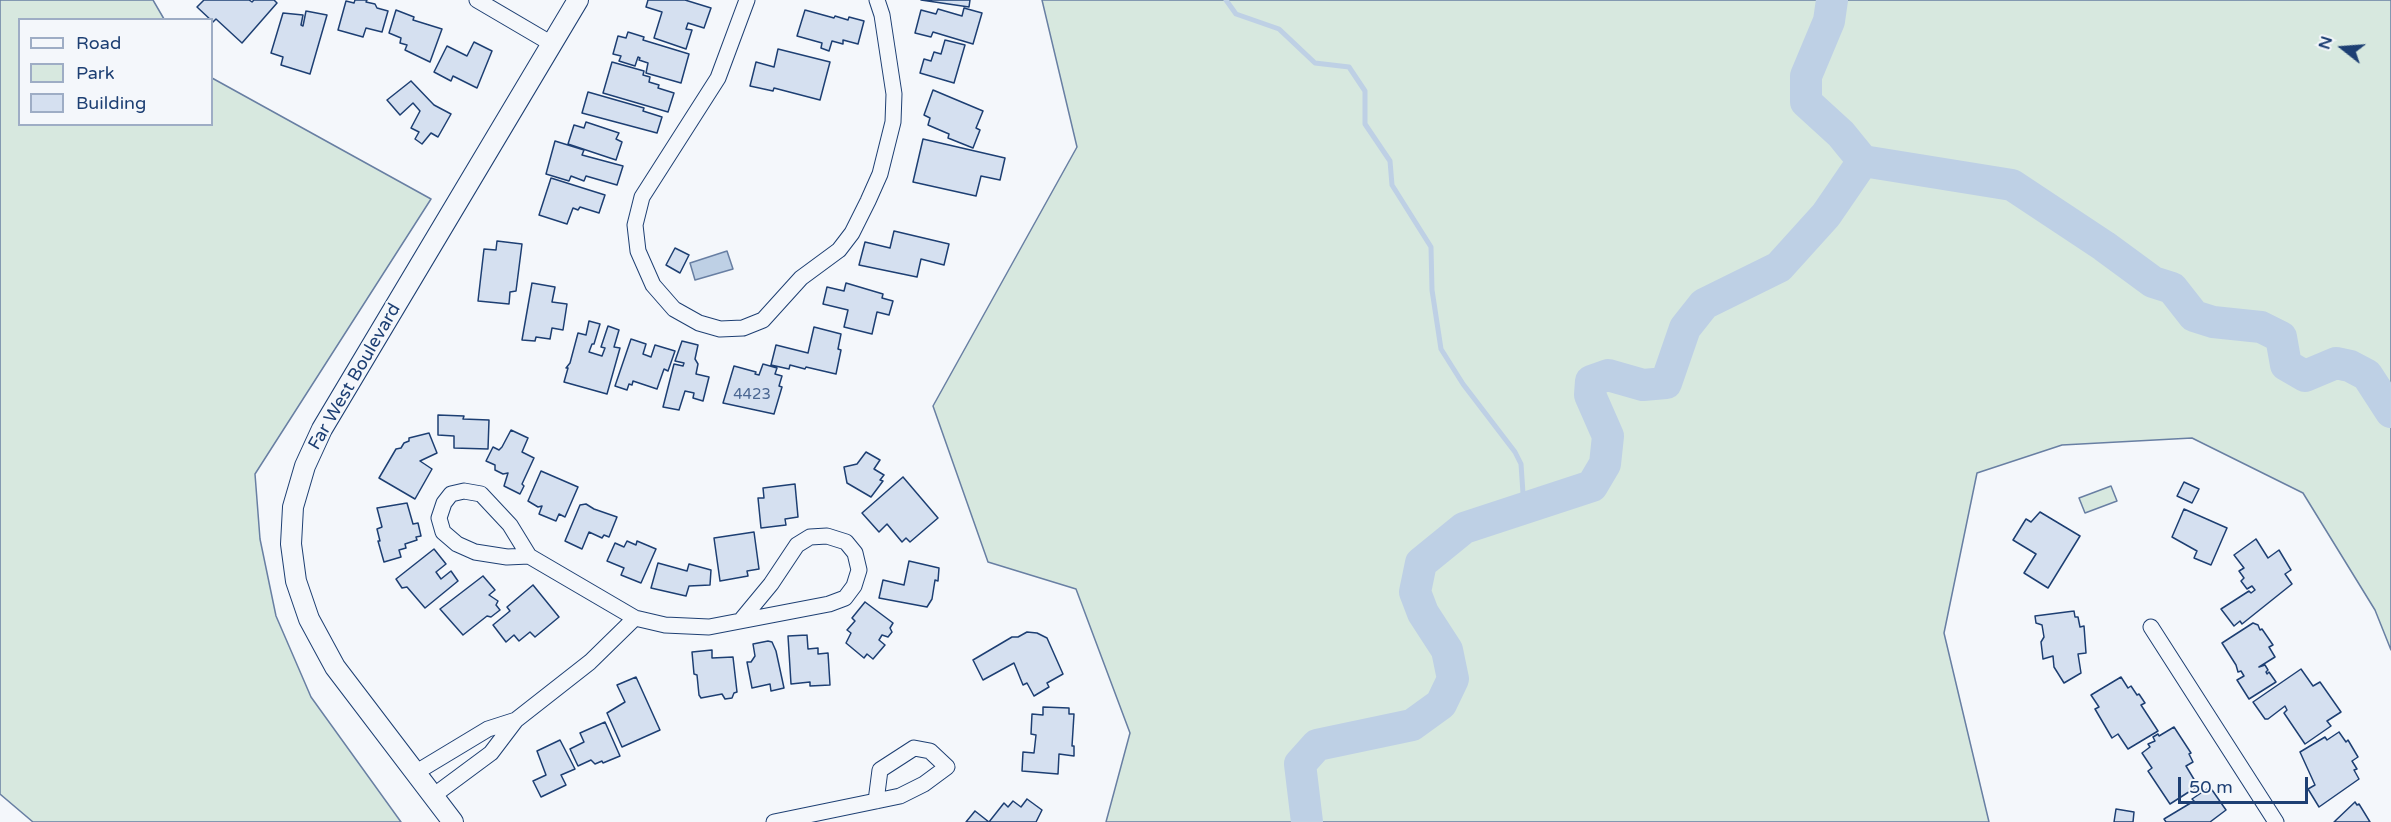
<!DOCTYPE html>
<style>
body{margin:0}
#map{position:relative;width:2391px;height:822px;overflow:hidden;background:#f4f7fb;font-family:"Varela Round",sans-serif}
canvas{display:block}
.legend{position:absolute;left:18px;top:18px;width:195px;height:108px;box-sizing:border-box;background:#f4f7fb;border:2px solid #9eadc5;margin:0;padding:8px 10px;list-style:none;font-size:18px;color:#1d3f73}
.legend li{display:flex;align-items:center;gap:12px;height:30px}
.legend b{width:30px;border:2px solid #9eadc5}
.north{position:absolute;left:2313px;top:18px;width:60px;height:60px;-webkit-text-stroke:4px #f4f7fb;paint-order:stroke;rotate:287deg;font-size:16px;font-weight:700;line-height:24px;text-align:center;color:#1d3f73}
.north::after{content:'';display:block;margin:auto;width:21px;height:27px;background:#1d3f73;clip-path:polygon(50% 0,100% 100%,50% 72%,0 100%)}
.scale{position:absolute;left:2178px;top:777px;width:130px;height:27px;box-sizing:border-box;border:3px solid #1d3f73;border-top:0;padding-left:8px;font-size:18px;line-height:21px;white-space:nowrap;color:#1d3f73;-webkit-text-stroke:4px #f4f7fb;paint-order:stroke}
</style>
<div id="map">
<canvas width="2391" height="822"></canvas>
<ul class="legend">
<li><b style="height:8px;background:#f4f7fb"></b>Road</li>
<li><b style="height:16px;background:#d7e8df"></b>Park</li>
<li><b style="height:16px;background:#d5e0f0"></b>Building</li>
</ul>
<div class="north">N</div>
<div class="scale">50 m</div>
</div>
<script>
const ctx = document.querySelector('canvas').getContext('2d');
ctx.lineJoin = 'round';
function fillPath(path, color) {
  ctx.fillStyle = color;
  ctx.fill(path, 'evenodd');
}
function toPath(rows) {
  const path = new Path2D();
  for (const r of rows) {
    path.moveTo(r[0], r[1]);
    for (let i = 2; i < r.length; i += 2) path.lineTo(r[i], r[i + 1]);
  }
  return path;
}
function strokePath(path, color, width, dash) {
  ctx.strokeStyle = color;
  ctx.lineWidth = width;
  ctx.lineCap = dash ? 'butt' : 'round';
  ctx.setLineDash(dash || []);
  ctx.stroke(path);
}
function write(font, color, halo, rows, align = 'center') {
  ctx.font = font + ' "Varela Round",sans-serif';
  ctx.lineWidth = 4.5;
  ctx.setLineDash([]);
  ctx.textBaseline = 'middle';
  ctx.strokeStyle = halo;
  ctx.fillStyle = color;
  for (const [text, x, y, turn = 0] of rows) {
    ctx.save();
    ctx.translate(x, y);
    ctx.rotate((+turn || 0) * Math.PI / 180);
    ctx.textAlign = isNaN(turn) ? turn : align;
    if (halo) ctx.strokeText(text, 0, 0);
    ctx.fillText(text, 0, 0);
    ctx.restore();
  }
}
const green = toPath([
 [0,0,153,0,164,19,20,20,20,124,212,124,212,78,431,199,255,474,260,539,276,616,311,697,401,822,33,822,0,794,0,0],
 [1042,0,2391,0,2391,650,2375,610,2303,493,2192,438,2062,445,1977,473,1944,633,1989,822,1106,822,1130,733,1076,589,988,562,933,406,1077,147,1042,0],
 [2111,486,2117,501,2085,513,2079,498,2111,486]
]);
fillPath(green, '#d7e8df');
strokePath(green, '#687fa3', 1.5);
const water = toPath([
 [727,251,733,269,695,280,690,263,727,251]
]);
fillPath(water, '#bed0e5');
strokePath(water, '#687fa3', 1.5);
strokePath(toPath([
 [1226,0,1236,14,1279,29,1315,63,1349,67,1365,91,1365,124,1390,161,1392,185,1431,247,1432,290,1441,349,1463,384,1515,452,1521,464,1524,508]
]), '#bed0e5', 5);
strokePath(toPath([
 [1863,161,2012,185,2104,246,2153,282,2172,288,2194,316,2213,322,2261,327,2281,337,2286,365,2305,376,2336,363,2350,366,2367,375,2391,412],
 [1307,822,1300,764,1317,745,1412,725,1441,704,1453,679,1447,650,1423,613,1415,592,1421,563,1464,528,1592,486,1605,464,1608,436,1590,395,1591,381,1608,375,1643,385,1666,383,1685,328,1704,304,1779,267,1826,215,1863,161,1841,134,1806,102,1806,76,1829,21,1832,0]
]), '#bed0e5', 32);
const building = toPath([
 [204,0,249,0,252,2,254,0,274,0,277,3,242,43,216,19,213,22,197,7,204,0],
 [355,0,367,0,366,2,375,4,377,8,388,11,382,32,366,28,363,37,338,30,346,1,354,3,355,0],
 [648,0,685,0,711,8,704,28,688,23,686,29,692,30,686,49,654,38,662,12,646,7,648,0],
 [921,0,970,0,969,7,921,0],
 [964,8,982,13,973,44,933,32,931,37,915,33,921,10,936,14,938,9,962,16,964,8],
 [396,10,414,17,413,20,442,29,430,62,405,50,407,45,400,43,401,38,389,33,396,10],
 [805,10,834,18,835,16,848,20,849,17,864,21,858,44,843,40,843,44,832,41,829,51,821,48,822,43,797,36,805,10],
 [306,11,327,15,310,74,281,65,283,57,271,53,283,13,303,15,301,25,303,26,306,11],
 [628,32,644,37,643,40,689,54,681,83,646,73,648,63,639,60,640,58,638,57,635,66,619,61,621,56,613,54,618,36,626,38,628,32],
 [945,40,965,45,954,83,920,73,924,59,931,61,934,52,941,54,945,40],
 [474,42,492,51,477,88,453,76,451,81,434,72,447,46,467,56,474,42],
 [778,49,830,62,820,100,774,88,773,91,750,86,756,62,774,67,778,49],
 [612,62,644,71,643,75,650,77,649,82,659,85,658,88,674,93,668,112,603,93,612,62],
 [411,81,434,105,451,114,438,137,431,133,422,144,415,139,419,132,411,128,420,111,413,103,400,115,387,100,411,81],
 [933,90,983,111,976,128,980,130,973,148,948,138,949,134,928,125,930,118,924,115,933,90],
 [588,92,644,108,643,111,662,117,657,133,582,113,588,92],
 [586,122,619,133,616,139,622,142,616,160,568,144,574,125,584,128,586,122],
 [923,139,1005,158,1000,180,981,176,976,196,913,182,923,139],
 [555,141,584,150,582,155,623,166,617,185,586,176,584,181,571,176,569,181,546,174,555,141],
 [551,178,605,195,599,213,580,207,578,210,573,208,567,224,539,215,551,178],
 [894,231,949,244,944,265,921,259,917,277,859,265,865,242,890,248,894,231],
 [497,241,522,244,516,291,510,292,509,304,478,301,484,249,496,250,497,241],
 [675,248,689,255,680,273,666,265,675,248],
 [532,283,555,287,552,302,567,304,563,330,552,328,550,339,536,337,535,341,522,340,532,283],
 [846,283,883,294,882,298,893,301,889,315,877,312,872,334,844,327,848,310,823,304,827,287,844,291,846,283],
 [589,321,600,324,594,344,592,344,589,352,602,356,605,348,601,347,608,326,619,330,614,347,620,348,607,394,564,382,568,368,566,368,570,363,578,333,586,335,589,321],
 [814,327,841,334,838,349,841,350,836,374,806,367,805,369,790,365,789,369,771,365,776,345,808,353,814,327],
 [631,339,646,344,643,354,651,357,655,345,675,351,668,371,664,369,657,389,633,381,632,385,629,384,627,390,615,386,631,339],
 [682,341,698,345,695,359,698,364,696,374,709,377,703,401,693,398,694,393,685,391,679,410,663,407,674,364,683,366,684,363,675,361,682,341],
 [763,364,777,368,775,374,782,376,779,386,782,387,774,414,723,403,734,366,756,372,755,374,759,375,763,364],
 [438,415,464,416,463,419,489,420,488,449,454,448,454,436,438,435,438,415],
 [511,430,528,438,522,452,534,458,522,484,524,486,520,494,504,486,508,473,503,474,495,470,495,465,486,461,493,447,499,450,502,447,511,430],
 [429,433,437,453,420,461,432,469,415,499,379,478,396,449,401,448,404,443,409,441,409,438,429,433],
 [866,452,880,460,874,469,884,475,880,480,883,481,871,497,847,483,844,467,857,464,866,452],
 [541,471,578,487,565,517,559,514,556,521,539,514,542,506,538,507,528,501,541,471],
 [903,477,938,518,910,542,906,538,902,542,887,524,879,532,862,513,903,477],
 [2184,482,2199,489,2192,503,2177,496,2184,482],
 [795,484,798,517,785,519,786,525,761,528,758,498,764,498,763,488,795,484],
 [407,503,413,524,418,523,421,536,416,537,417,540,405,544,406,548,399,550,401,557,384,562,378,541,380,541,377,529,382,527,377,508,407,503],
 [586,504,594,509,617,517,609,537,604,535,602,538,589,532,582,549,565,541,580,505,586,504],
 [2184,509,2227,528,2211,565,2194,558,2197,551,2172,537,2184,509],
 [2040,512,2080,536,2048,588,2024,573,2036,554,2013,540,2026,519,2031,522,2040,512],
 [754,532,759,569,747,571,748,576,720,581,714,538,754,532],
 [2256,539,2268,558,2279,550,2291,570,2285,574,2292,584,2242,624,2240,621,2234,626,2221,609,2249,591,2251,593,2255,590,2252,586,2247,589,2241,581,2244,578,2239,571,2244,568,2234,555,2256,539],
 [627,541,636,545,637,541,656,549,641,583,621,575,624,568,607,561,615,543,624,547,627,541],
 [434,549,446,564,436,572,441,579,451,571,458,581,425,608,407,587,402,588,396,579,434,549],
 [909,561,939,568,938,581,935,580,932,599,927,607,879,598,883,580,904,585,909,561],
 [658,563,687,571,689,564,711,570,710,585,689,586,686,596,651,588,658,563],
 [483,576,495,590,489,595,498,601,496,605,500,610,491,617,487,616,463,635,440,609,483,576],
 [533,585,559,617,535,637,530,632,519,641,514,635,506,642,493,625,510,611,507,607,533,585],
 [865,602,893,623,890,628,892,632,888,637,882,635,879,640,885,645,873,659,867,654,864,658,846,643,851,633,847,630,855,621,852,618,865,602],
 [2074,611,2075,617,2078,617,2080,627,2084,626,2086,653,2078,654,2081,673,2064,683,2054,667,2053,656,2043,659,2041,642,2044,637,2042,625,2036,623,2035,616,2074,611],
 [2253,623,2258,625,2260,630,2262,629,2273,645,2269,647,2275,657,2259,667,2265,665,2268,670,2266,672,2267,674,2269,672,2276,682,2249,699,2237,680,2244,676,2241,671,2238,672,2236,665,2222,643,2253,623],
 [1027,632,1037,633,1047,638,1063,674,1047,683,1049,687,1034,696,1027,683,1023,685,1014,663,983,680,973,660,1012,637,1018,637,1027,632],
 [807,635,808,649,818,648,818,654,828,653,830,685,810,686,810,682,791,684,788,636,807,635],
 [768,641,772,642,776,651,784,688,771,691,770,684,752,688,747,662,751,662,755,656,753,644,768,641],
 [712,650,712,658,733,657,737,692,734,693,732,698,725,699,722,694,701,698,699,695,697,675,694,674,692,652,712,650],
 [2301,669,2313,686,2320,682,2341,712,2327,721,2331,726,2305,744,2284,713,2287,710,2285,706,2268,719,2265,719,2253,702,2301,669],
 [636,677,660,730,622,747,607,713,625,702,617,685,636,677],
 [2121,677,2128,688,2131,686,2137,695,2139,694,2145,703,2141,705,2158,731,2128,749,2118,734,2112,738,2095,709,2099,707,2091,695,2121,677],
 [1043,707,1069,708,1069,714,1074,714,1072,746,1074,746,1074,756,1059,754,1058,774,1022,771,1023,752,1034,753,1036,735,1031,734,1032,714,1043,715,1043,707],
 [605,722,620,756,603,763,602,761,595,764,591,760,578,766,570,749,584,742,580,733,605,722],
 [2174,727,2191,753,2189,754,2193,762,2186,766,2198,786,2170,804,2148,771,2152,768,2142,753,2150,747,2148,744,2155,741,2153,737,2158,734,2159,736,2174,727],
 [2339,732,2346,742,2348,740,2358,757,2352,761,2357,769,2354,770,2359,779,2319,807,2308,789,2315,785,2300,752,2325,737,2327,740,2339,732],
 [560,740,575,769,561,775,566,785,541,797,533,781,546,775,537,751,560,740],
 [2210,787,2226,810,2210,822,2166,822,2164,819,2194,801,2192,799,2210,787],
 [1027,799,1042,810,1036,822,989,822,1004,803,1008,807,1013,801,1021,807,1027,799],
 [2355,802,2357,805,2359,804,2370,822,2334,822,2355,802],
 [2116,809,2134,812,2133,822,2114,822,2116,809],
 [975,811,989,822,966,822,975,811]
]);
fillPath(building, '#d5e0f0');
strokePath(building, '#1d3f73', 1.5);
const minor = toPath([
 [477,0,552,44],
 [747,0,718,78,642,197,635,225,638,251,653,285,674,309,699,323,720,329,743,328,763,320,801,278,839,250,852,233,868,201,880,174,893,122,894,94,882,15,877,0],
 [529,556,507,557,475,552,457,544,443,532,439,518,444,503,451,494,464,491,481,494,510,525,529,556,635,618,665,625,709,627,829,604,845,598,854,586,859,570,855,553,846,542,827,536,810,537,797,545,771,584,742,619],
 [2151,627,2276,822],
 [415,773,488,729,516,720],
 [433,796,491,753,516,720,590,662,635,618],
 [774,822,876,801,900,796,924,784,947,767,930,751,914,748,880,770,876,801]
]);
const tertiary = toPath([
 [453,822,335,667,309,619,296,581,291,544,293,507,305,466,322,429,578,0]
]);
strokePath(minor, '#1d3f73', 17);
strokePath(tertiary, '#1d3f73', 22);
strokePath(minor, '#f4f7fb', 15);
strokePath(tertiary, '#f4f7fb', 20);
write('15px', '#4b6792', null, [
 ["4423",752,395]
]);
write('18px', '#1d3f73', '#f4f7fb', [
 ["Far West Boulevard",355,377,-60]
]);
</script>
